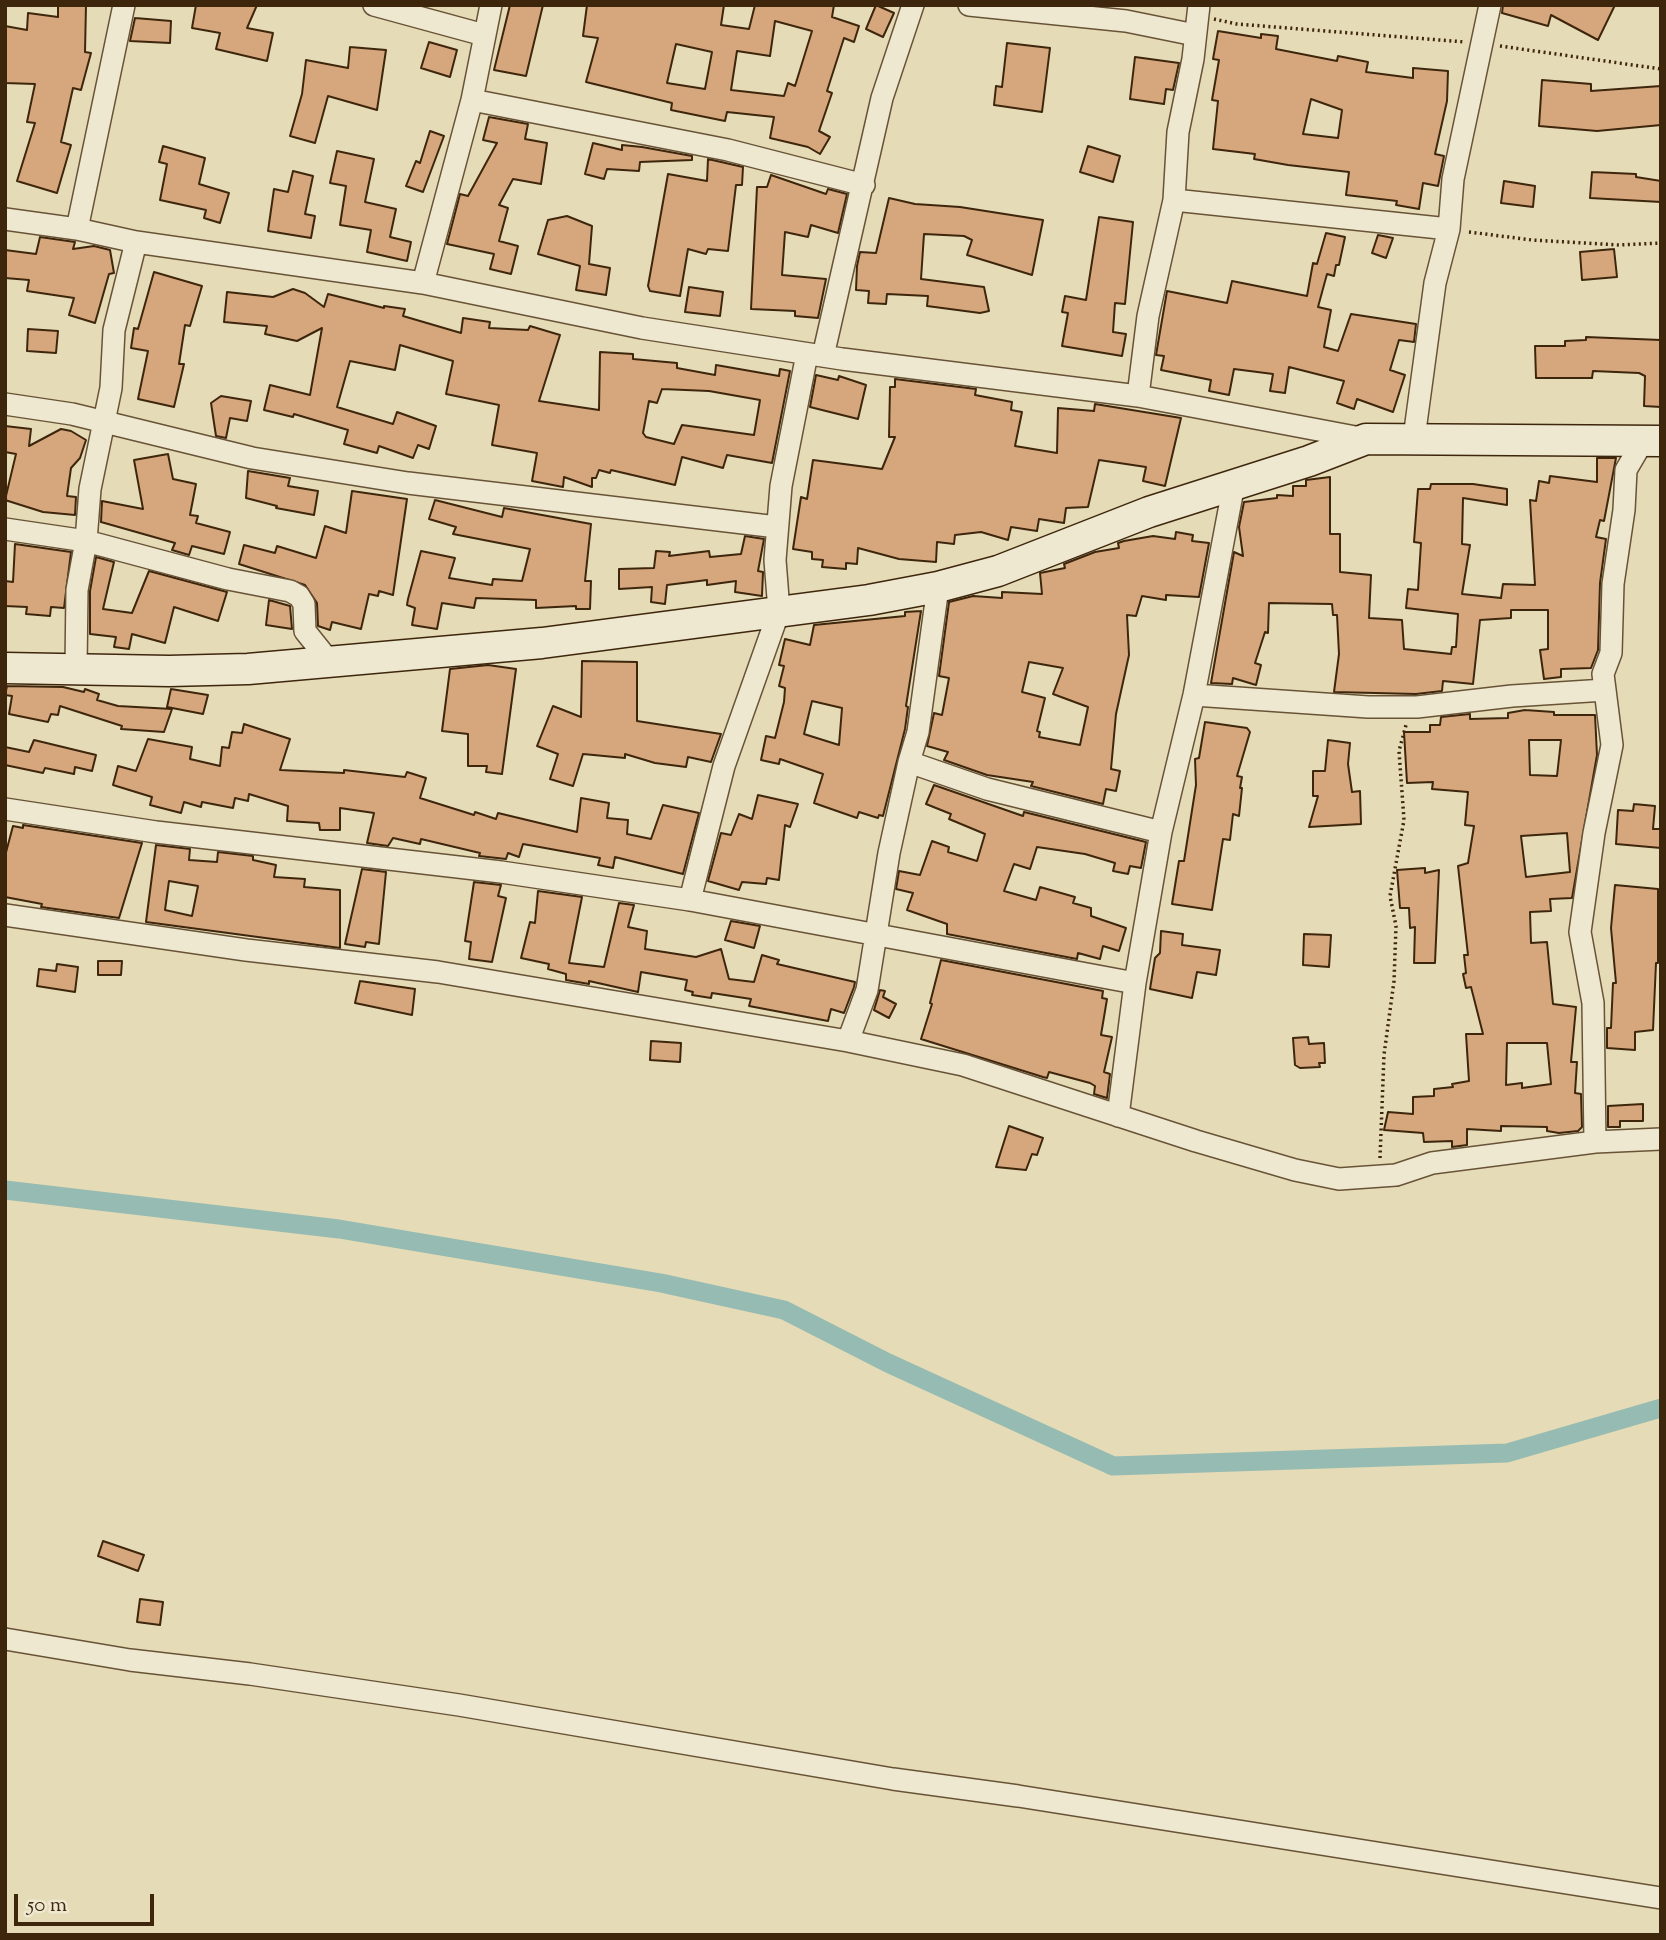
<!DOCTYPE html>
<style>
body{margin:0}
#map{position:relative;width:1666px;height:1940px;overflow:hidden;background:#e5dbb6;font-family:"Sorts Mill Goudy",serif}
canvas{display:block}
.frame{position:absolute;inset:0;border:7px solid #3e260d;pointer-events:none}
.scale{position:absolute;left:14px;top:1894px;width:140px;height:32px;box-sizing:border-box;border:4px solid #3e260d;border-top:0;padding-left:9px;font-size:21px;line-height:24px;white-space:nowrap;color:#3e260d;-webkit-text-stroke:5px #eee8d0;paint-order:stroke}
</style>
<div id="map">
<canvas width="1666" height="1940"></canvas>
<div class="frame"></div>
<div class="scale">50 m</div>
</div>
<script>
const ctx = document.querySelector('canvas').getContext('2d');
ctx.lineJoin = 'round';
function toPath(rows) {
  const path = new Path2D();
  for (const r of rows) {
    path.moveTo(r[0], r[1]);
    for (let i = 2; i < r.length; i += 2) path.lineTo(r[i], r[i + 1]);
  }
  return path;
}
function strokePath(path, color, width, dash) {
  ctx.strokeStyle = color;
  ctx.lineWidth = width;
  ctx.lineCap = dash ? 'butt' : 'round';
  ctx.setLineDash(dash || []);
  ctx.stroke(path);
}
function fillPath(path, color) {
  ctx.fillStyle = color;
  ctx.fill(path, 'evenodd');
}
strokePath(toPath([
 [5,1190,339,1229,661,1283,784,1310,888,1363,1113,1466,1507,1453,1661,1408]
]), '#96bbb2', 19);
const building = toPath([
 [58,5,86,5,85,52,91,53,81,90,73,88,61,142,71,145,57,193,17,181,35,123,27,122,35,84,5,83,5,26,27,30,28,13,58,17,58,5],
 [196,5,257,5,247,28,273,33,267,61,216,49,220,33,192,28,196,5],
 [510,5,543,5,526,76,494,70,510,5],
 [587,5,724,5,721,25,749,29,755,5,834,5,832,17,859,26,854,42,844,38,827,91,832,93,819,131,830,137,820,154,808,147,770,138,774,117,727,112,725,121,671,110,672,103,586,82,598,38,583,36,587,5],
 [775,21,812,31,795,86,788,83,784,96,731,90,737,51,770,56,775,21],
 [676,44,712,52,705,89,667,83,676,44],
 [876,5,894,13,883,37,866,29,876,5],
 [1503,5,1615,5,1598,40,1551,15,1548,26,1502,13,1503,5],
 [135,18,171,21,170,43,130,41,135,18],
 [1218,31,1261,38,1261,34,1278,36,1276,49,1337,61,1338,56,1368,62,1366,72,1413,78,1413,68,1448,71,1447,101,1435,154,1444,156,1438,186,1423,183,1419,209,1396,205,1397,201,1346,195,1349,172,1288,165,1254,159,1255,154,1213,149,1218,101,1212,100,1219,60,1213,59,1218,31],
 [1311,99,1342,110,1338,138,1303,134,1311,99],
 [429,42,457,50,450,77,421,68,429,42],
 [1007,43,1050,48,1042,112,994,105,996,86,1002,87,1007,43],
 [350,47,386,50,377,110,328,96,315,143,290,136,302,94,306,60,348,68,350,47],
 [1135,57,1179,63,1173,90,1166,89,1164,104,1130,99,1135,57],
 [1542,80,1591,84,1591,91,1661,86,1661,125,1597,131,1539,126,1542,80],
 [489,117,528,124,525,139,547,143,541,184,513,179,499,205,508,208,499,241,518,246,511,274,490,269,494,254,447,244,460,194,468,196,497,143,483,140,489,117],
 [430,131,444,136,423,192,406,186,416,161,420,163,430,131],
 [593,143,622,150,622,145,642,147,692,156,692,160,640,162,639,171,607,169,604,179,585,174,593,143],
 [163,146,205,158,199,184,229,193,220,223,204,218,206,210,160,200,167,164,159,162,163,146],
 [1088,146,1120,156,1113,182,1080,172,1088,146],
 [337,151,374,159,365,202,396,209,390,237,411,242,407,261,367,252,371,230,340,225,346,186,330,183,337,151],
 [708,159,743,167,742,185,736,185,728,251,708,249,706,254,688,249,680,296,650,291,648,286,668,174,707,181,708,159],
 [293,171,313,176,305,214,315,216,311,238,268,231,274,189,288,192,293,171],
 [1592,172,1636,174,1636,177,1661,181,1661,202,1590,198,1592,172],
 [771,175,826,194,828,189,847,194,838,233,811,225,808,237,785,232,782,275,826,279,818,318,795,316,795,311,751,309,757,187,767,187,771,175],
 [1504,181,1535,186,1533,207,1501,203,1504,181],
 [889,198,915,204,960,207,1043,220,1032,275,967,255,972,240,964,236,924,234,921,279,984,287,989,311,980,313,927,306,928,296,887,294,886,304,868,303,869,291,856,290,857,266,860,252,876,253,889,198],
 [567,216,592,226,589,264,610,268,606,295,576,290,580,266,538,254,548,220,567,216],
 [1099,217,1133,222,1125,304,1115,303,1113,332,1126,334,1122,356,1062,346,1068,313,1062,312,1065,296,1086,300,1099,217],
 [1326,233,1345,237,1339,265,1336,265,1334,276,1327,274,1318,307,1331,310,1324,347,1338,351,1351,314,1416,324,1414,342,1399,340,1390,370,1405,375,1393,412,1357,399,1354,409,1337,403,1344,381,1289,367,1285,393,1270,391,1273,374,1234,369,1229,395,1209,391,1211,380,1161,370,1164,356,1156,355,1167,291,1227,303,1232,281,1307,296,1313,263,1317,264,1326,233],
 [1378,235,1393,238,1386,258,1372,253,1378,235],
 [40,237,75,242,73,249,94,246,110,250,114,273,109,274,95,323,69,315,74,298,27,291,29,280,5,278,5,250,36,254,40,237],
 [1614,249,1617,277,1582,280,1580,252,1614,249],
 [154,272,202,286,190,326,185,325,179,364,184,364,174,407,138,399,148,351,131,348,134,328,138,329,154,272],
 [689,287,723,292,720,316,685,312,689,287],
 [293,289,305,293,324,307,328,294,384,308,384,306,405,309,403,316,461,333,463,318,490,322,489,328,528,330,530,326,560,335,539,401,599,410,600,352,633,354,633,359,677,363,677,368,715,375,716,365,779,376,780,369,790,371,772,463,727,455,723,468,682,457,675,485,611,470,610,473,599,470,596,478,592,478,592,487,564,477,563,487,532,481,537,453,492,445,499,405,446,394,453,361,400,345,395,370,350,361,337,407,393,424,397,412,436,426,429,449,418,445,413,458,379,446,377,453,344,444,348,430,294,414,293,417,264,410,270,385,310,395,322,328,297,341,265,334,267,326,224,322,227,292,273,297,293,289],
 [662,389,709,391,760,400,754,435,682,425,674,444,646,437,643,433,649,401,657,403,662,389],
 [28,329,58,331,56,353,27,351,28,329],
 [1586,337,1661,340,1661,407,1644,406,1645,376,1639,373,1593,371,1592,378,1536,378,1535,346,1565,346,1565,341,1586,340,1586,337],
 [816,375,838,380,839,376,866,385,858,419,810,407,816,375],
 [895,379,976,389,975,395,1012,402,1011,410,1022,412,1015,446,1057,453,1058,408,1094,411,1095,404,1181,418,1165,486,1143,481,1146,467,1099,460,1088,507,1066,508,1064,523,1039,519,1037,531,1011,527,1008,540,981,532,955,535,954,544,937,542,936,562,899,559,858,548,857,564,846,563,846,569,822,567,823,560,812,559,812,552,793,549,801,497,807,499,813,460,882,469,895,437,889,437,890,387,895,387,895,379],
 [221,396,251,401,247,421,230,418,226,438,216,436,211,403,221,396],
 [5,426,31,429,29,446,61,429,71,431,86,440,80,458,71,468,67,496,76,497,75,515,43,512,5,500,16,454,5,452,5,426],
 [168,454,173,479,196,484,190,515,198,516,196,523,230,532,224,554,192,546,189,555,172,550,175,543,101,522,102,501,143,509,134,460,168,454],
 [1597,458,1616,458,1604,521,1600,520,1596,537,1606,539,1600,583,1598,650,1591,668,1561,669,1561,677,1544,679,1540,650,1548,649,1548,610,1511,610,1511,618,1480,620,1473,684,1443,681,1442,691,1416,694,1334,692,1339,654,1337,615,1333,615,1332,604,1269,603,1268,633,1265,632,1255,663,1261,665,1256,685,1233,678,1232,684,1211,683,1234,552,1243,556,1239,527,1244,502,1277,498,1277,495,1293,496,1293,486,1306,486,1306,480,1330,477,1330,534,1340,534,1340,572,1371,575,1369,618,1402,620,1404,649,1451,654,1452,647,1456,647,1458,614,1406,608,1408,589,1418,590,1421,543,1414,542,1418,489,1430,489,1431,484,1473,484,1507,489,1507,505,1463,498,1462,544,1470,545,1462,594,1501,598,1503,584,1535,585,1530,500,1536,501,1539,481,1549,483,1550,476,1597,482,1597,458],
 [248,471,290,478,288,486,318,491,314,515,276,508,277,506,246,498,248,471],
 [352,491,407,499,393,595,379,591,378,596,369,594,361,629,332,622,330,630,318,626,317,603,305,585,239,564,244,545,275,553,277,546,316,558,325,526,346,533,352,491],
 [435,500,502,517,504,508,591,524,585,581,591,581,590,609,576,609,576,606,536,608,536,600,476,598,474,608,442,603,437,629,412,625,415,608,407,605,408,599,421,551,455,558,449,578,492,585,493,579,522,581,530,549,453,534,456,527,429,519,435,500],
 [1176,532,1193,535,1192,541,1209,543,1199,597,1166,595,1166,600,1142,596,1136,616,1127,615,1129,655,1116,714,1111,769,1120,771,1116,791,1106,789,1103,804,1031,786,1033,782,987,775,944,760,948,752,927,746,934,713,942,715,949,678,939,676,949,602,973,596,1002,598,1002,592,1042,594,1040,573,1065,568,1064,564,1095,552,1119,548,1118,543,1124,541,1153,536,1175,539,1176,532],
 [1029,662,1063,668,1053,694,1088,707,1080,745,1039,737,1040,732,1037,731,1045,698,1022,692,1029,662],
 [745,536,764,539,758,571,763,572,762,596,735,592,736,581,707,585,707,580,667,585,665,604,651,602,652,587,619,589,619,569,654,568,656,551,670,552,669,556,709,551,710,557,741,554,745,536],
 [15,544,71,552,64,608,51,607,50,616,26,614,27,607,5,606,5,581,13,582,15,544],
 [96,557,114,562,103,609,132,613,149,571,227,592,218,621,174,607,165,643,132,634,129,649,114,647,116,637,90,634,90,591,96,557],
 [269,600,290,606,292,629,266,625,269,600],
 [921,611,906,706,908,707,905,729,883,816,879,815,878,818,859,812,857,818,814,803,823,774,780,759,779,764,761,760,766,736,775,738,784,702,785,688,779,686,784,666,779,665,785,639,810,645,814,625,905,616,905,612,921,611],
 [812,701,842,708,839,745,804,734,812,701],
 [582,661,637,662,637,721,721,734,711,762,688,757,686,767,655,763,625,754,625,758,583,754,573,786,550,779,558,754,537,746,553,706,581,717,582,661],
 [488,665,516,669,502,774,486,772,487,766,468,766,468,734,442,731,450,669,488,665],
 [7,686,63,687,84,692,85,689,99,694,97,700,118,706,172,709,164,732,121,729,122,726,60,706,58,715,51,714,48,722,9,714,12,696,5,695,7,686],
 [171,689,208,695,203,714,167,707,171,689],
 [1525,710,1554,712,1554,715,1595,715,1597,755,1572,898,1550,899,1551,911,1530,912,1531,943,1547,942,1553,1004,1576,1007,1571,1062,1577,1062,1575,1093,1581,1094,1582,1127,1578,1131,1559,1133,1547,1131,1547,1127,1501,1126,1501,1131,1467,1129,1467,1145,1452,1147,1452,1141,1424,1142,1423,1133,1384,1130,1388,1112,1413,1114,1413,1097,1434,1096,1434,1089,1453,1087,1452,1084,1469,1081,1466,1034,1483,1034,1471,987,1466,988,1463,974,1466,973,1464,955,1468,955,1458,866,1468,863,1474,826,1465,825,1468,792,1432,789,1433,782,1407,783,1404,732,1430,732,1430,725,1440,725,1441,717,1470,714,1470,719,1508,718,1508,713,1525,710],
 [1529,740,1561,740,1557,776,1530,775,1529,740],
 [1567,833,1570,872,1526,877,1521,836,1567,833],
 [1507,1043,1547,1043,1551,1084,1522,1088,1522,1083,1506,1085,1507,1043],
 [1205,722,1247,728,1250,732,1237,776,1242,777,1240,788,1242,788,1239,816,1233,814,1230,840,1223,839,1212,910,1172,904,1179,861,1184,861,1196,785,1195,759,1199,758,1205,722],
 [244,724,290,739,280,770,344,773,344,770,405,777,407,772,426,778,420,798,474,815,475,812,496,819,498,813,577,832,581,798,609,803,607,818,628,820,627,834,651,839,663,805,699,813,683,874,615,857,613,868,598,865,600,858,523,844,519,857,508,853,506,859,479,856,480,853,421,839,420,844,393,838,388,846,367,843,374,813,340,808,340,830,320,830,319,823,287,821,288,806,249,794,248,801,235,798,233,808,202,802,201,807,184,802,181,813,150,805,152,797,113,785,118,766,136,771,148,739,192,747,190,759,220,766,222,747,229,748,232,732,242,733,244,724],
 [34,740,96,755,92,771,75,767,74,774,45,768,43,773,5,765,5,747,29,752,34,740],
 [1328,740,1350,743,1348,764,1352,792,1360,791,1361,824,1309,827,1318,796,1313,796,1313,771,1325,771,1328,740],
 [934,785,1023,816,1024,812,1146,842,1141,868,1130,866,1128,874,1113,871,1115,863,1085,854,1037,847,1030,869,1014,864,1004,891,1036,900,1040,887,1075,897,1073,903,1091,908,1091,916,1126,928,1119,951,1103,946,1100,959,1078,953,1077,959,947,934,947,924,907,910,913,893,896,889,899,871,920,875,932,841,949,847,948,852,977,861,985,834,949,819,951,814,926,804,934,785],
 [758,795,798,804,790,827,785,825,779,880,767,878,766,884,742,882,739,890,708,881,721,833,731,835,739,814,752,819,758,795],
 [1634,804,1655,806,1653,829,1661,829,1661,848,1616,844,1618,810,1633,811,1634,804],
 [23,825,142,843,119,918,41,907,42,904,5,897,5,856,13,826,23,828,23,825],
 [156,845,190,849,189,860,217,862,218,852,253,856,253,860,276,865,274,877,305,879,304,887,340,890,340,948,146,922,156,845],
 [169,881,198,886,192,916,165,910,169,881],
 [1425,868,1425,873,1439,870,1435,963,1414,963,1415,927,1410,928,1409,908,1400,908,1397,870,1425,868],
 [362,869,386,872,379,944,366,942,365,947,345,944,362,869],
 [474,882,501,885,498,896,506,898,492,962,469,959,471,942,465,941,474,882],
 [1615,885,1658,889,1658,963,1656,963,1653,1030,1635,1032,1635,1050,1607,1048,1607,1028,1611,1028,1613,983,1616,983,1611,928,1615,885],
 [538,891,582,897,569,963,604,967,619,903,634,905,628,927,647,931,645,949,696,957,721,949,729,979,754,982,762,955,779,960,777,964,855,982,854,987,844,1013,831,1009,828,1021,749,1006,751,999,712,993,711,998,692,995,693,992,685,990,687,980,641,972,638,992,589,981,589,984,566,980,566,974,548,969,549,964,521,958,530,922,535,923,538,891],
 [731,921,760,926,754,948,725,940,731,921],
 [1161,931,1183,934,1182,945,1220,950,1216,975,1197,972,1192,998,1150,989,1155,958,1160,953,1161,931],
 [1304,934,1331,935,1329,967,1303,965,1304,934],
 [941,960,1103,991,1102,998,1107,999,1101,1035,1112,1037,1104,1072,1110,1074,1107,1098,1094,1094,1095,1086,1090,1083,1049,1072,1047,1078,1043,1077,921,1039,932,1004,930,1003,941,960],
 [98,961,122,961,121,975,98,975,98,961],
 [57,964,78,967,75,992,37,986,39,969,56,971,57,964],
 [360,981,415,989,412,1015,355,1003,360,981],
 [880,990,885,991,883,997,896,1004,889,1018,874,1010,880,990],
 [1308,1037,1309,1044,1324,1043,1325,1063,1319,1063,1320,1067,1300,1068,1295,1065,1293,1038,1308,1037],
 [651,1041,681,1043,680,1062,650,1060,651,1041],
 [1643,1104,1643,1121,1620,1121,1620,1127,1608,1127,1608,1106,1643,1104],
 [1009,1126,1043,1138,1037,1155,1032,1154,1026,1170,996,1167,1009,1126],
 [103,1541,144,1555,138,1571,98,1556,103,1541],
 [140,1599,163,1602,160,1625,137,1622,140,1599]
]);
fillPath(building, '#d6a77d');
strokePath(building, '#3e260d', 2);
const street = toPath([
 [374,5,484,35],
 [969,5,1126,21,1195,35],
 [472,100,728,150,864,185],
 [1174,200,1449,229],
 [5,219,77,229,136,242,423,283,642,328,842,359,1138,396,1366,439],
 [77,229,124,5],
 [423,283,472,100,491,5],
 [823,356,882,98,913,5],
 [1138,396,1148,316,1174,200,1178,132,1193,59,1199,5],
 [5,404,72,414,252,458,408,483,777,527],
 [1414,438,1435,283,1449,229,1453,179,1490,5],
 [5,529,86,541,228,579,290,591,299,596,304,604,305,631,329,661],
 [938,587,918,732,909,762,987,789,1161,832],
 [76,668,77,590,86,541,90,489,111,388,114,330,136,242],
 [1194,695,1368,707,1417,707,1512,696,1605,690],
 [5,809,156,832,501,872,690,900,1135,983],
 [690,900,724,766,779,611,775,560,781,486,807,354],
 [5,915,246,950,438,972,848,1041,963,1065,1196,1141,1295,1170,1339,1179,1396,1175,1432,1163,1595,1142,1661,1139],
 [848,1041,867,990,889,853,909,762],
 [1118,1116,1135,983,1161,832,1194,695,1234,484],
 [1595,1142,1593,1003,1580,932,1594,833,1612,745,1603,674,1611,653,1613,584,1624,510,1626,470,1643,441],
 [5,1639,130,1660,250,1674,459,1705,893,1779,1018,1796,1661,1898]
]);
const secondary = toPath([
 [5,668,169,671,248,669,542,643,869,600,938,587,998,571,1149,512,1309,461,1366,439,1661,441]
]);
strokePath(street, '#685337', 24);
strokePath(secondary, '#3e260d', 33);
strokePath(toPath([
 [1214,19,1237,24,1465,42],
 [1500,46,1661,69],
 [1469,232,1532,240,1619,245,1661,243],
 [1380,1158,1384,1055,1394,981,1396,926,1390,896,1404,820,1399,751,1406,725]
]), '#3e260d', 3.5, [2, 3.5]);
strokePath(street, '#eee8d0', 21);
strokePath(secondary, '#eee8d0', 30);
</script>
